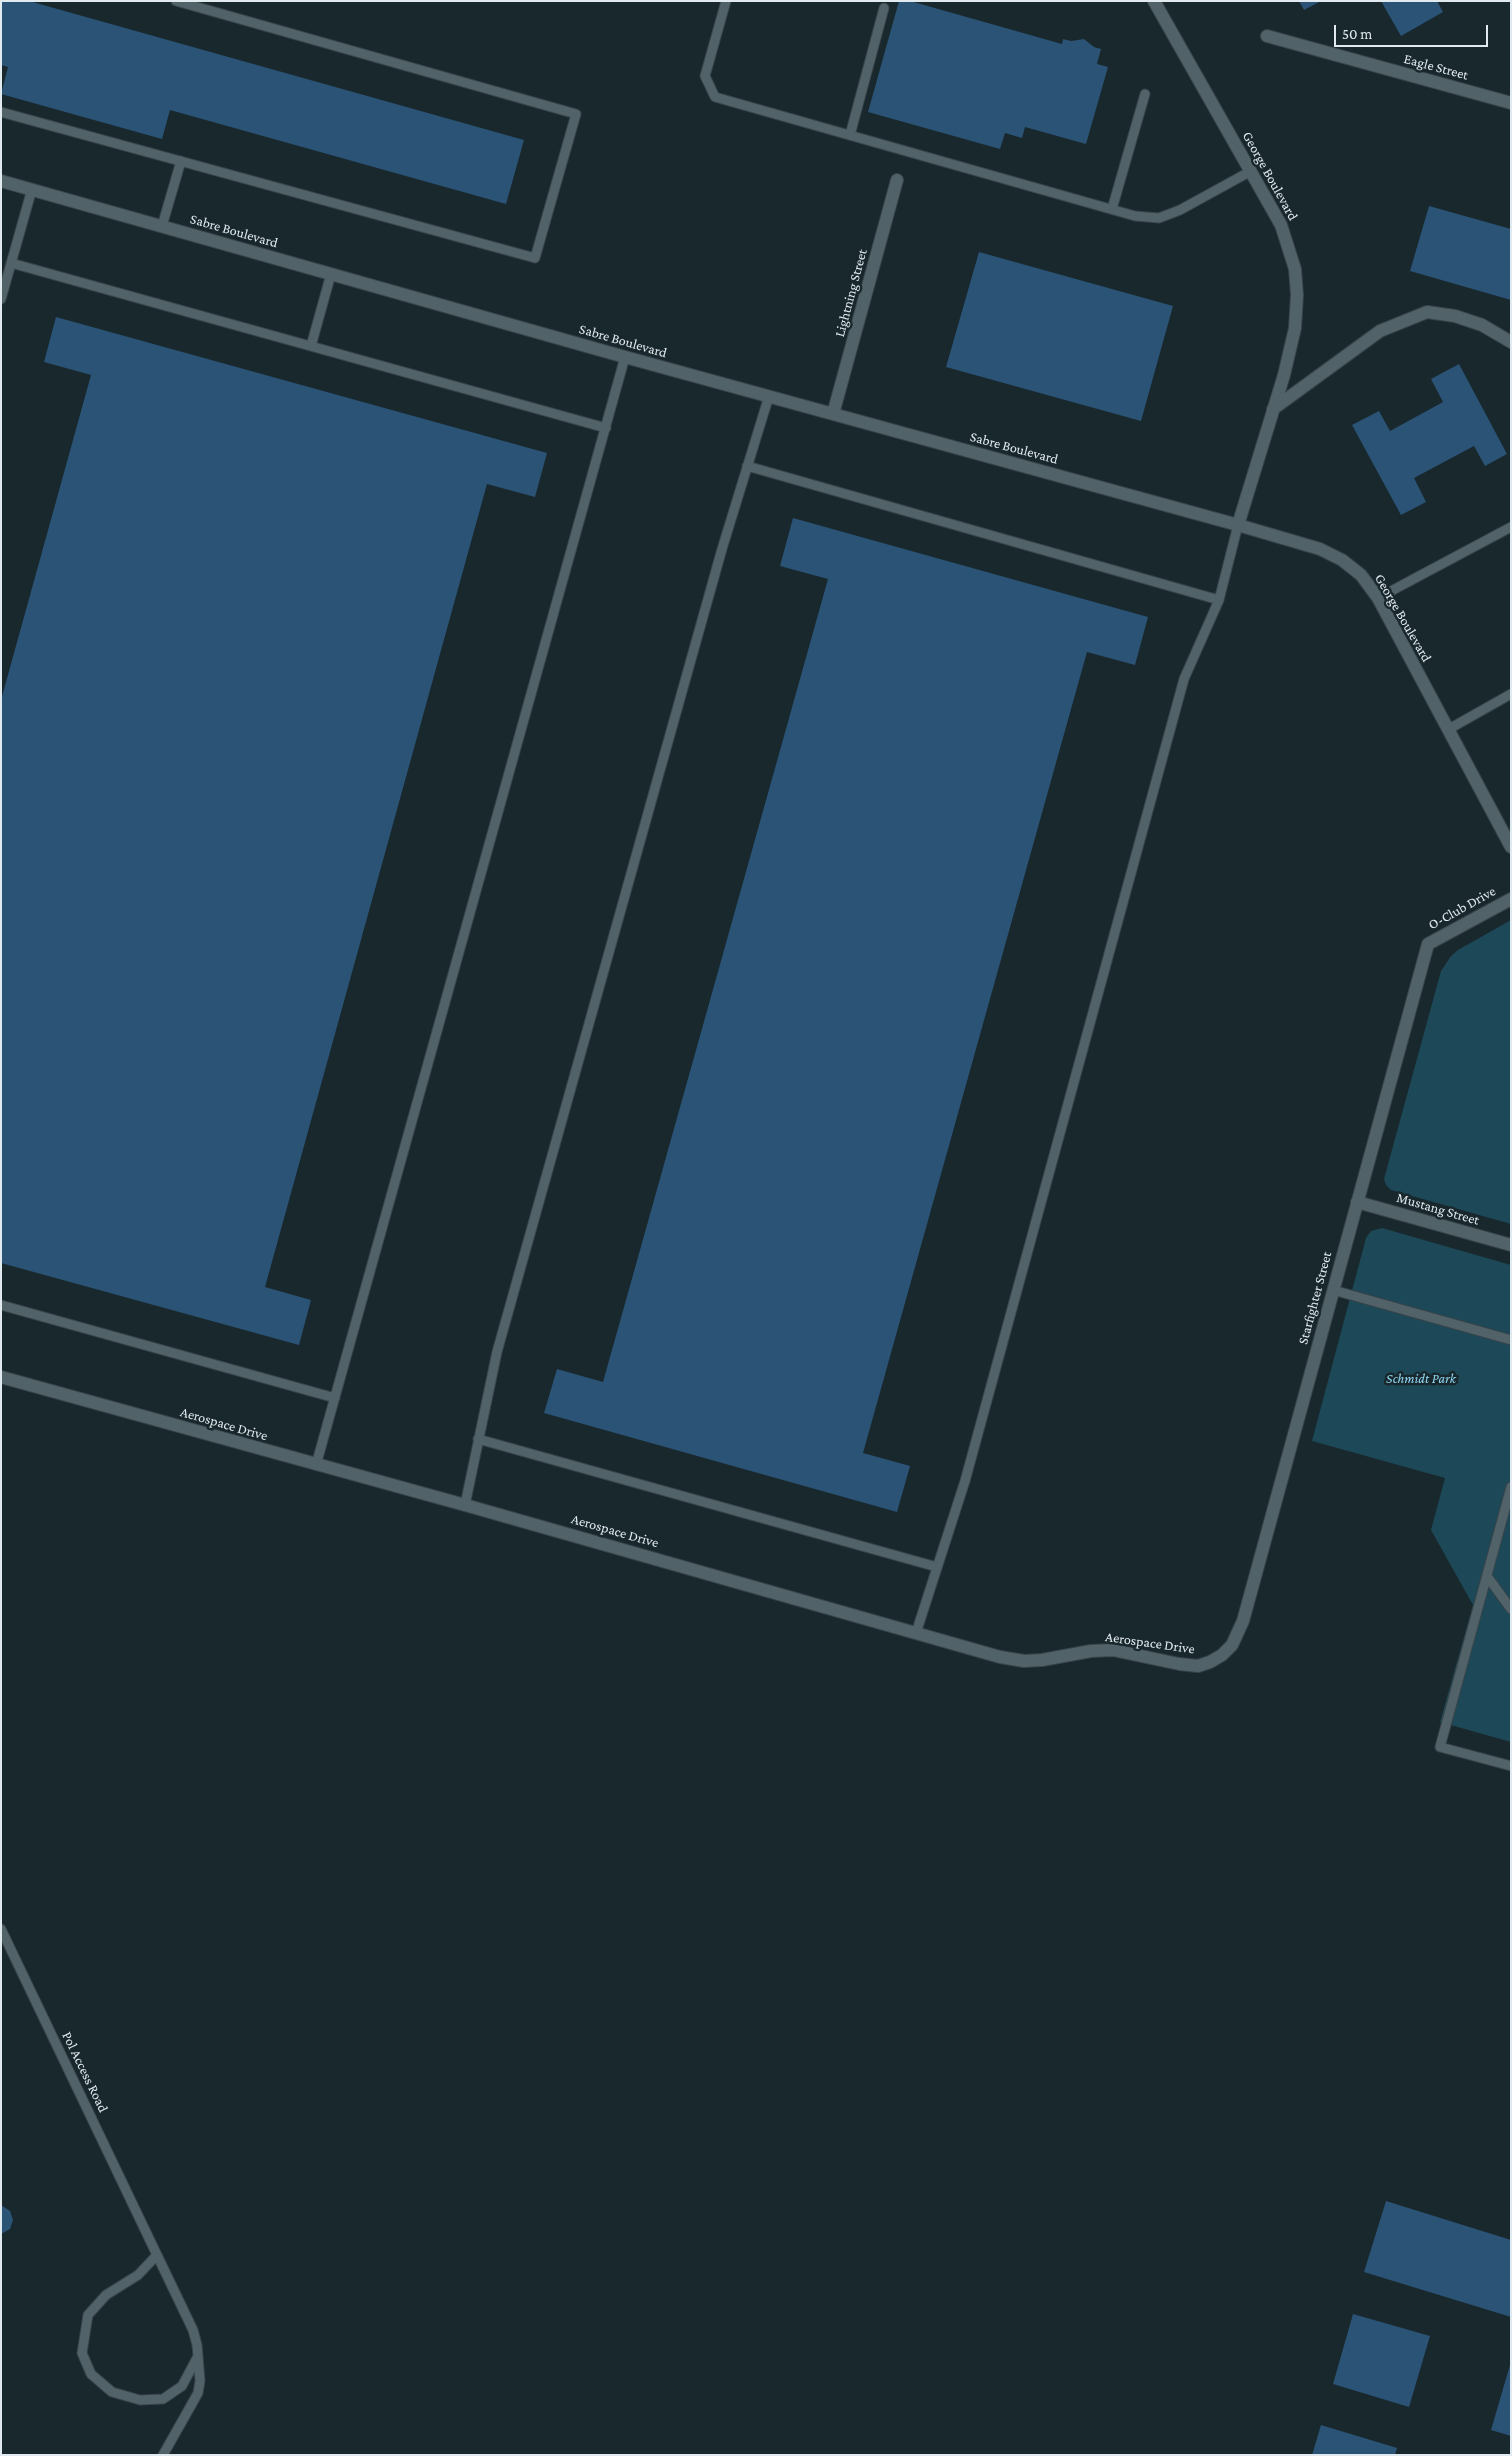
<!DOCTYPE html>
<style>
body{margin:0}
#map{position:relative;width:1512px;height:2456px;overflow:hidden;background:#19282d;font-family:"Crimson Pro",serif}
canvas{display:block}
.frame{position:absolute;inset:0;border:2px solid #e1eaee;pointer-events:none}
.scale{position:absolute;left:1334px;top:25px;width:154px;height:22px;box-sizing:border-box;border:2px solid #e1eaee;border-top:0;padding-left:6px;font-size:15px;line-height:18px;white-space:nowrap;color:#e1eaee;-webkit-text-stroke:4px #19282d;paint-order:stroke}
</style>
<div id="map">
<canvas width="1512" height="2456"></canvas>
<div class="frame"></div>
<div class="scale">50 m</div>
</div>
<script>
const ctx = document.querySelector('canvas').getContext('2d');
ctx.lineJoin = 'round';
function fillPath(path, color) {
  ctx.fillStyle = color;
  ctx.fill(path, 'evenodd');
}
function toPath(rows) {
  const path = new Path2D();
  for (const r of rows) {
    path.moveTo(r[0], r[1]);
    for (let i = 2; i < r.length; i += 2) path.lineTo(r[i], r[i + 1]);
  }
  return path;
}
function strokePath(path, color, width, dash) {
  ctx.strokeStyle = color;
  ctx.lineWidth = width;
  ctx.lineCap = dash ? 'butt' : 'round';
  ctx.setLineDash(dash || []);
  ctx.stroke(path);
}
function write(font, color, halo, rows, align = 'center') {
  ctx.font = font + ' "Crimson Pro",serif';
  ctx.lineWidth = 5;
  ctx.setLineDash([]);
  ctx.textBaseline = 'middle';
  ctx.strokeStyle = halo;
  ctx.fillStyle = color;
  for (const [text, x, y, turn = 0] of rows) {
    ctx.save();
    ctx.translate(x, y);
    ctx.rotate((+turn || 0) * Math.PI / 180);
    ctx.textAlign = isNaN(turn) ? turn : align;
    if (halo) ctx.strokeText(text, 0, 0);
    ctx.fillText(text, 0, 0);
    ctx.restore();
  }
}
fillPath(toPath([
 [1511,920,1511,1224,1391,1190,1386,1185,1384,1179,1441,971,1451,956,1458,950],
 [1382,1228,1511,1265,1511,1742,1440,1722,1473,1605,1431,1530,1445,1478,1312,1441,1366,1238,1371,1231]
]), '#1d4857');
fillPath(toPath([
 [1,1,29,1,524,140,506,204,170,110,162,139,1,94,8,67,1,65],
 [899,1,910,1,1062,44,1063,39,1071,41,1084,39,1094,47,1101,49,1097,64,1108,67,1086,144,1025,127,1022,138,1005,133,1000,149,868,112],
 [1299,1,1321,1,1304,10],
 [1381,1,1437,1,1443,12,1401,36],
 [1429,206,1511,229,1511,300,1410,271],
 [979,252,1173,306,1141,421,946,367],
 [56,317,547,453,535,497,487,484,265,1287,311,1300,299,1345,1,1263,1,700,91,375,44,362],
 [1459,364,1507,454,1485,466,1474,446,1414,478,1426,502,1401,515,1352,425,1379,411,1390,431,1443,402,1431,379],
 [793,518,1148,617,1135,665,1087,652,863,1453,910,1466,897,1512,544,1413,557,1369,603,1382,828,579,780,566],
 [1386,2201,1511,2240,1511,2317,1364,2272],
 [1,2205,10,2211,13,2220,10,2229,1,2234],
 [1353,2314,1430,2336,1409,2407,1333,2384],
 [1510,2365,1511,2365,1511,2436,1491,2430],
 [1321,2425,1397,2448,1395,2455,1312,2455]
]), '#2a5375');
const service = toPath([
 [726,1,705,76,715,97,1135,216,1159,218,1180,210,1251,171],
 [1,112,535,258,576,114,176,1],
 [850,135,884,8],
 [1112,209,1145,94],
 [162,226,181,161],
 [11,263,606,428],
 [1,299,32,189],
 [311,346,331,274],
 [747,466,1219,600],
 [1378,598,1511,527],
 [1449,729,1511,694],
 [1333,1290,1511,1340],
 [1,1305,335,1398],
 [478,1439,937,1567],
 [316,1465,625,357],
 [1511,1487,1440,1747,1511,1766],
 [465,1505,497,1352,722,549,769,396],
 [1487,1576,1511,1609],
 [916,1633,965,1481,1184,679,1219,600,1238,525],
 [1,1929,157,2255],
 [163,2455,198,2393,200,2381,198,2356,197,2345,193,2330,157,2255,138,2275,106,2295,88,2315,82,2353,91,2374,112,2392,140,2400,163,2399,182,2386,198,2356]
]);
const minor = toPath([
 [1154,1,1281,225,1295,269,1297,295,1295,328,1284,375,1238,525,1320,549,1342,560,1361,575,1378,598,1511,847],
 [1267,36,1511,103],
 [1,181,625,357,1238,525],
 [1273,409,1380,331,1427,312,1455,316,1482,325,1511,342],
 [833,414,897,180],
 [1357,1202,1511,1245],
 [1,1377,465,1505,1000,1657,1024,1661,1042,1660,1091,1651,1113,1650,1179,1664,1198,1666,1210,1662,1222,1655,1232,1645,1243,1621,1428,944,1511,899]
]);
strokePath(service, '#38444a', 11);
strokePath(minor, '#38444a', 14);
strokePath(service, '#516269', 9);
strokePath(minor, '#516269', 12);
write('14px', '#e1eaee', '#19282d', [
 ["Eagle Street",1436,67,15],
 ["George Boulevard",1270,176,61],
 ["Sabre Boulevard",234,231,16],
 ["Lightning Street",851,293,-75],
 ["Sabre Boulevard",623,341,16],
 ["Sabre Boulevard",1014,448,15],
 ["George Boulevard",1403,618,60],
 ["O-Club Drive",1462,908,-29],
 ["Mustang Street",1438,1209,16],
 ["Starfighter Street",1315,1298,-75],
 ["Aerospace Drive",224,1424,16],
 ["Aerospace Drive",615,1531,16],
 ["Aerospace Drive",1150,1643,8],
 ["Pol Access Road",85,2072,64]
]);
write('italic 14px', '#90d9f5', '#19282d', [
 ["Schmidt Park",1421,1379]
]);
</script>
